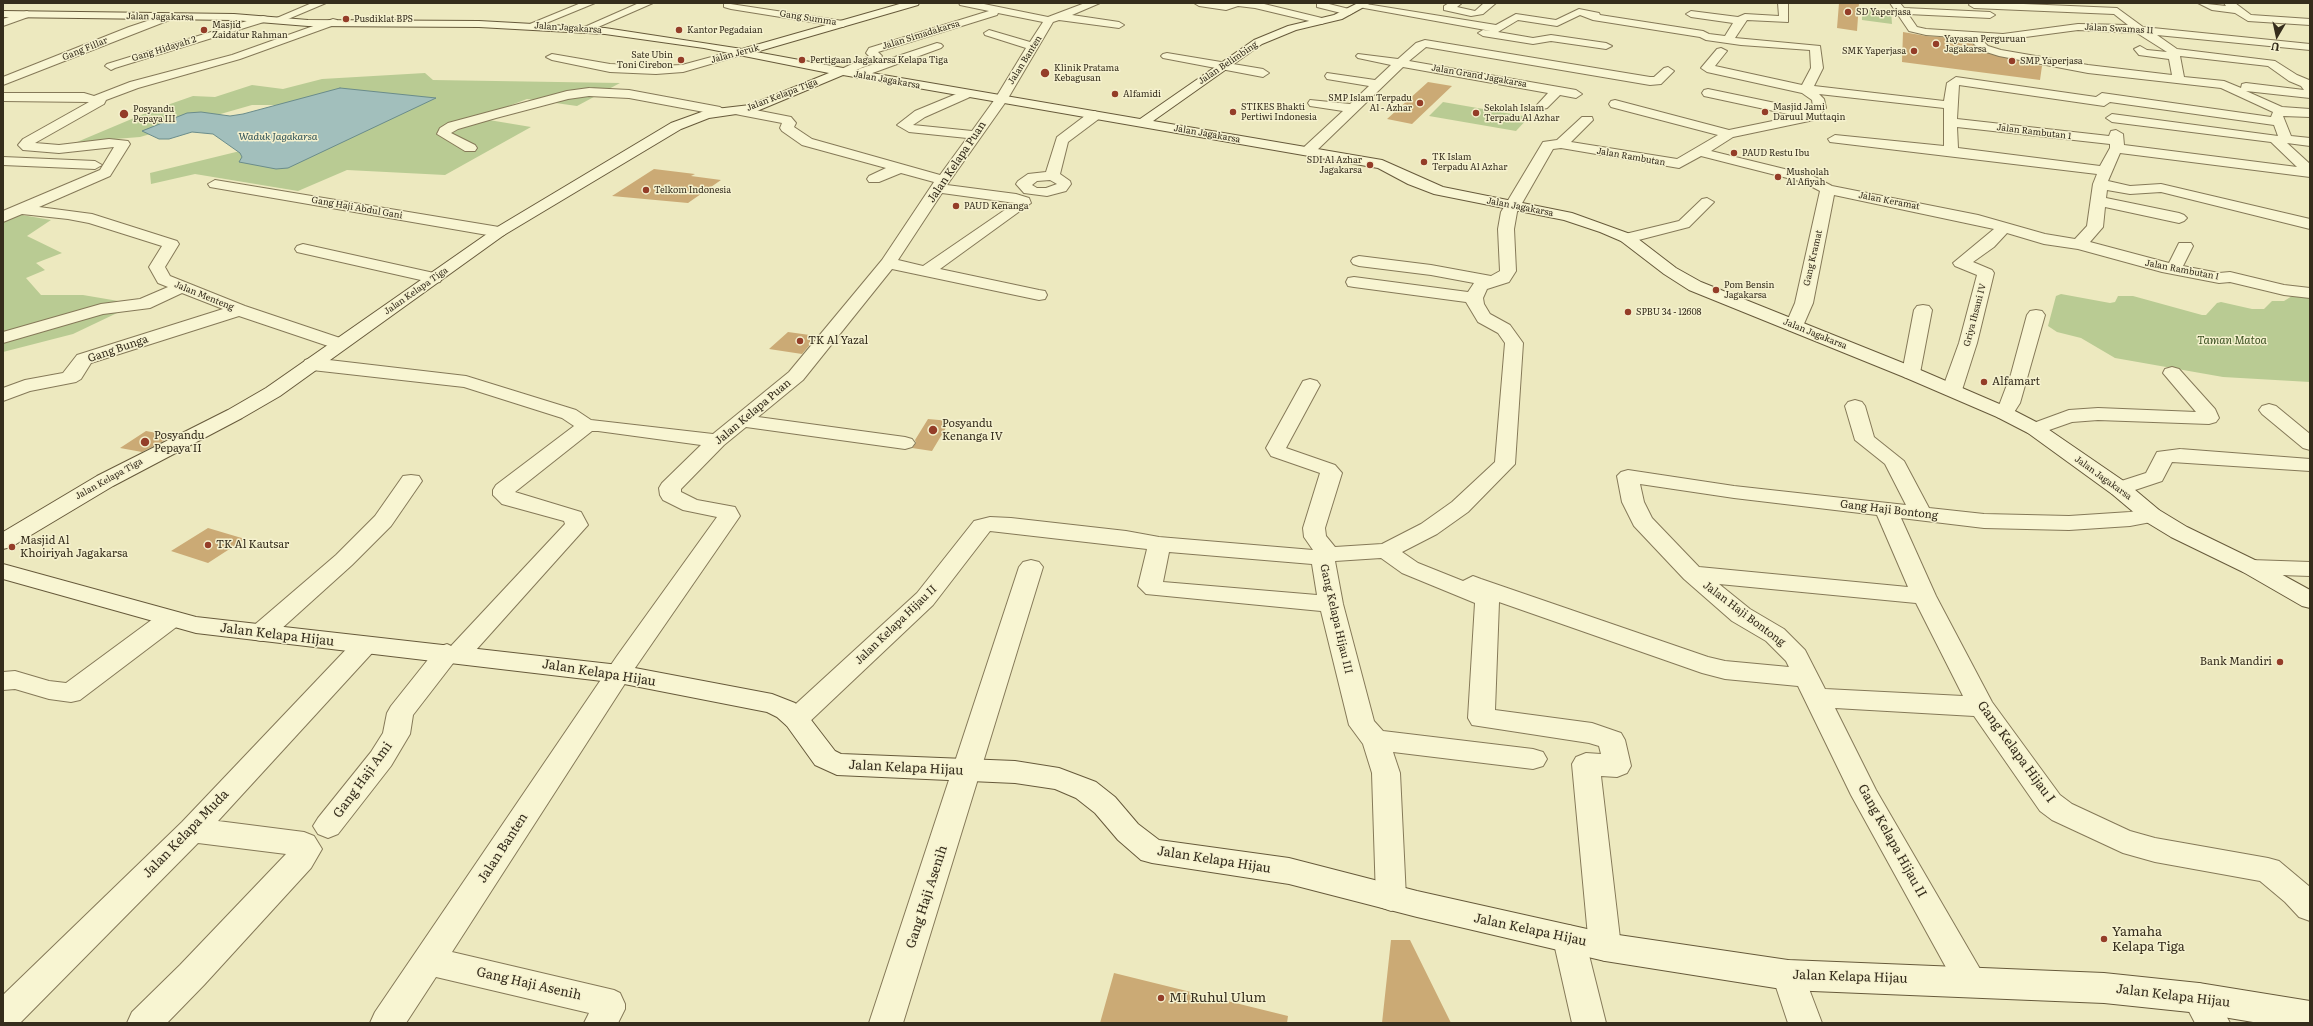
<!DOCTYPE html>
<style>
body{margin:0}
#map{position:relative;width:2313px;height:1026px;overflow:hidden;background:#ede9bf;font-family:Literata,serif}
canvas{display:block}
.frame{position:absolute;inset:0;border:4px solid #352d1c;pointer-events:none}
.north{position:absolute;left:2257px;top:16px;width:40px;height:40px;-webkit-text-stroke:3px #f5f1ce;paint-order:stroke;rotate:189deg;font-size:11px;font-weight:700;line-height:16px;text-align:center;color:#352d1c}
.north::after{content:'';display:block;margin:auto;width:14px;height:18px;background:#352d1c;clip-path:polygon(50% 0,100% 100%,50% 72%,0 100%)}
</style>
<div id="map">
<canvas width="2313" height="1026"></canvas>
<div class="frame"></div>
<div class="north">U</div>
</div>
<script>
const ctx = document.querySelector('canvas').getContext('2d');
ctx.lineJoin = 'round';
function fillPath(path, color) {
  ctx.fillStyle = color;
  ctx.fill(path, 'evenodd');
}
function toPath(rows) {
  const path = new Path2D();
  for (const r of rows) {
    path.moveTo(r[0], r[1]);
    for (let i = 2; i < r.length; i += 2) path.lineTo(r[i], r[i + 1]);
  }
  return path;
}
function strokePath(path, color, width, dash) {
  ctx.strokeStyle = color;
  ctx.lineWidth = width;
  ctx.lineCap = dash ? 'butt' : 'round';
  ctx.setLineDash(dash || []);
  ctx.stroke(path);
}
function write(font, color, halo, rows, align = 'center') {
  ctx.font = font + ' Literata,serif';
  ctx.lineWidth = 3;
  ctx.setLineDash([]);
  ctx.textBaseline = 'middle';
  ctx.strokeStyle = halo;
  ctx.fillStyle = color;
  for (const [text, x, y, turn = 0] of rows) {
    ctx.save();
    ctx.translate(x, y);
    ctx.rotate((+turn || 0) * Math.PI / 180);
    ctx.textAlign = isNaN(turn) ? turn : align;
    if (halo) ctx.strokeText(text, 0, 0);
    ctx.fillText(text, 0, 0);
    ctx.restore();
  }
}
fillPath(toPath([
 [1862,8,1891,11,1892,24,1862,20],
 [425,73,433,80,620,83,577,106,527,99,477,118,531,127,445,175,347,170,298,191,195,174,151,184,150,173,281,141,287,105,252,105,140,137,77,142,153,110,193,96,215,97,252,85,283,89,322,79],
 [1443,102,1529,117,1516,131,1429,116],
 [16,214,51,220,27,236,62,253,36,263,45,270,26,278,41,295,83,295,136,304,73,334,3,352,3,220],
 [2297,293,2310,296,2310,382,2223,377,2115,358,2081,338,2057,332,2048,326,2056,296,2061,294,2110,303,2115,302,2118,296,2133,296,2202,315,2206,315,2217,303,2221,302,2252,309,2264,309,2272,301,2284,301]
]), '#b9cb93');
const water = toPath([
 [340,88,436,98,288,168,276,169,239,162,242,157,240,153,213,134,192,132,169,139,159,139,142,131,187,113,201,112,230,116,243,114,340,88]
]);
fillPath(water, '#a2bfbc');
strokePath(water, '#6a8c8b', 1);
fillPath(toPath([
 [1839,3,1859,3,1857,31,1837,28],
 [1903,32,1926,36,1967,39,1980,51,2042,66,2040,80,1902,62],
 [1428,82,1452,86,1412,124,1387,119],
 [654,169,695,174,691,176,721,180,688,203,612,196],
 [788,332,817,336,802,354,769,349],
 [928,419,950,421,932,451,912,448,916,443,915,440],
 [146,431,173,436,142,452,120,448],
 [208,528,245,539,208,563,171,551],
 [1391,940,1410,940,1451,1023,1382,1023],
 [1114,973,1288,1016,1287,1023,1100,1023]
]), '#cbaa75');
const street = toPath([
 [312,3,326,3,281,22,277,23,272,20,312,3],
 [581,3,595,3,534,28,530,29,525,26,581,3],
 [639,3,653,3,589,31,581,31,580,29,639,3],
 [724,3,843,21,848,24,843,27,731,9,724,7,724,3],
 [959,3,979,3,1048,17,1085,3,1100,3,1072,15,1119,22,1124,25,1119,28,1059,20,1053,22,1007,100,947,185,1016,194,1029,198,1031,203,940,269,1039,290,1045,291,1047,295,1045,299,1039,300,892,269,803,380,758,417,905,437,912,439,915,443,912,447,905,449,746,427,724,445,681,489,681,492,697,500,735,507,740,516,635,668,452,952,614,990,620,993,625,1004,625,1009,618,1023,584,1023,589,1013,436,977,406,1023,370,1023,375,1012,617,656,717,517,683,510,663,500,660,495,659,488,662,483,701,445,598,431,592,431,515,492,581,512,588,525,467,660,454,662,413,715,410,734,391,766,338,834,328,838,318,834,313,826,318,818,371,752,383,733,387,713,391,706,438,647,447,644,451,646,565,524,564,521,502,504,493,495,493,490,496,485,574,426,562,418,464,387,312,370,305,368,303,364,305,360,312,358,466,376,576,410,591,420,713,434,789,372,882,260,934,182,901,173,879,182,869,182,867,179,869,176,886,168,802,145,782,131,780,128,782,123,735,114,734,111,740,107,791,117,796,123,794,127,812,139,940,175,967,138,909,132,897,125,915,111,966,90,972,94,970,97,925,117,913,125,972,131,995,99,1026,48,985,35,984,33,989,30,1030,42,1043,22,998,13,997,15,878,52,882,56,879,60,845,75,837,75,835,72,869,56,866,53,869,48,989,11,960,5,959,3],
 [942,193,1015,203,923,266,898,260,942,193],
 [1194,3,1260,3,1326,19,1327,21,1322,24,1255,8,1238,6,1226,10,1199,6,1194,3],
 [1317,3,1325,3,1353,10,1354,12,1349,15,1317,7,1317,3],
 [1360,3,1496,25,1516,14,1556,20,1579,9,1599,13,1600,15,1703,31,1709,34,1725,36,1733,23,1691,17,1686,14,1691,11,1738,17,1745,14,1779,16,1778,3,1788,3,1788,22,1747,20,1735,38,1820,46,1823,68,1814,86,1944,101,1947,83,1956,77,2096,97,2102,93,2271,117,2273,112,2221,88,2088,73,1999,56,1980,50,1968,38,1926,35,1909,31,1890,3,1900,3,1904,8,1990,12,1995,15,1990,18,1908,14,1917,27,1926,29,2003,34,2078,24,2128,25,2114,14,1974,8,1969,5,1970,3,2000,3,2117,8,2143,27,2310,44,2310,50,2157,35,2177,49,2275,61,2297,75,2309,80,2310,98,2246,91,2282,107,2310,109,2310,117,2283,116,2291,136,2310,138,2310,146,2287,143,2310,164,2310,177,2120,153,2108,181,2130,186,2161,184,2310,219,2310,229,2161,192,2130,194,2107,190,2106,198,2179,213,2184,215,2187,218,2184,221,2179,223,2105,207,2103,227,2090,242,2169,263,2179,243,2191,243,2193,246,2183,266,2219,273,2230,272,2284,285,2310,288,2310,298,2284,295,2230,282,2219,283,2162,272,2078,249,2044,244,2007,233,1994,247,1973,262,1992,270,1994,273,1977,343,1962,390,1959,394,1952,396,1945,394,1942,390,1959,343,1977,275,1955,266,1953,263,1994,229,1834,195,1813,303,1803,326,1800,330,1794,331,1788,330,1785,326,1795,303,1820,191,1803,182,1701,156,1679,168,1561,148,1553,149,1517,212,1514,229,1516,271,1509,282,1487,289,1483,298,1484,304,1490,314,1510,325,1523,343,1515,464,1468,512,1437,534,1402,552,1418,563,1463,581,1473,576,1481,579,1708,657,1725,661,1789,667,1786,661,1766,641,1732,621,1684,579,1634,526,1622,502,1617,476,1621,472,1628,470,1734,486,1906,505,1885,464,1855,440,1845,406,1848,402,1855,400,1862,402,1865,406,1874,437,1904,461,1929,508,1984,514,2069,516,2130,512,2151,508,2159,510,2162,515,2159,520,2151,522,2130,526,2069,530,1984,528,1901,518,1936,596,1992,702,2060,795,2072,804,2130,831,2155,838,2268,858,2279,861,2310,887,2310,921,2299,917,2285,902,2260,881,2155,862,2123,853,2052,820,2040,811,1974,716,1835,708,1876,790,1987,981,1983,991,1971,996,1959,991,1851,795,1798,686,1725,679,1702,673,1499,602,1495,710,1592,723,1621,733,1625,740,1631,766,1627,773,1617,777,1601,776,1621,947,1616,957,1605,961,1594,957,1589,947,1572,764,1576,757,1586,753,1601,754,1599,746,1589,743,1472,725,1468,718,1475,603,1402,573,1381,558,1335,561,1343,604,1374,721,1383,731,1533,749,1543,752,1547,759,1543,766,1533,769,1393,752,1400,773,1406,898,1402,907,1391,911,1380,907,1376,898,1372,773,1363,744,1349,725,1321,611,1146,594,1138,586,1147,549,990,531,933,605,805,726,796,729,787,726,783,719,787,712,917,593,974,521,990,517,1011,518,1126,531,1159,537,1313,550,1304,537,1303,528,1320,473,1271,456,1266,448,1303,381,1310,379,1317,381,1320,385,1286,448,1335,465,1342,473,1325,528,1326,536,1335,547,1382,544,1421,524,1452,502,1495,462,1505,343,1498,333,1478,322,1466,302,1354,287,1348,286,1346,282,1348,278,1354,277,1468,292,1474,283,1431,275,1359,266,1353,264,1351,261,1353,258,1359,256,1431,265,1491,276,1500,271,1498,229,1501,212,1543,142,1557,140,1582,117,1592,117,1593,120,1571,142,1677,159,1718,135,1611,107,1609,104,1611,101,1615,100,1729,130,1797,116,1704,96,1702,93,1704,90,1708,89,1809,110,1813,107,1812,100,1802,93,1707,72,1701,68,1717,49,1721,48,1727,51,1715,66,1802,85,1811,68,1810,50,1741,45,1706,40,1700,37,1593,20,1580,15,1557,26,1518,20,1498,32,1533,38,1551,35,1606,43,1612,46,1606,49,1551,41,1533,44,1483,36,1478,33,1483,30,1491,31,1364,8,1360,7,1360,3],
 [2078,30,2137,33,2167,52,2147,50,2140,46,2134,49,2139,55,2169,59,2172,75,2088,65,2001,50,1988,46,1981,39,2003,40,2078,30],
 [2180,56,2268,66,2289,81,2301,86,2304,90,2246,83,2242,84,2241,88,2224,81,2184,77,2180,56],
 [1959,85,2104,106,2110,102,2274,125,2278,136,2112,114,2106,118,2112,122,2271,142,2297,167,2124,145,2123,134,2116,130,2111,131,2109,136,1957,119,1959,85],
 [1819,94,1944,108,1944,146,1835,135,1828,139,1830,142,2097,174,2093,184,2087,226,2075,239,2045,234,1978,215,1832,186,1813,176,1711,151,1733,137,1814,120,1826,108,1824,99,1819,94],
 [1957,127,2110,144,2110,148,2100,166,1958,148,1957,127],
 [1640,484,1734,498,1877,515,1908,587,1699,567,1652,518,1644,502,1640,484],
 [1169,552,1312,564,1317,595,1163,582,1169,552],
 [1719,584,1916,603,1963,696,1825,689,1805,650,1784,629,1750,609,1719,584],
 [1449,3,1462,3,1457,7,1475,11,1484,3,1496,3,1483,14,1471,16,1444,10,1444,6,1449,3],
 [2198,3,2226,6,2224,3,2235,3,2251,15,2310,19,2310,25,2248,21,2235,13,2212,10,2198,3],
 [27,11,32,14,31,16,3,26,3,19,27,11],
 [168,14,172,15,172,19,3,85,3,77,129,27,168,14],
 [263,16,267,17,267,21,115,68,111,70,105,66,107,64,263,16],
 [333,19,337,20,337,24,240,59,138,88,106,100,104,104,35,143,59,145,109,139,128,141,130,144,110,176,39,207,92,214,177,241,179,244,165,267,170,276,245,306,346,340,349,344,346,348,334,348,239,316,91,363,81,379,76,382,30,391,3,401,3,388,25,380,63,373,77,355,223,309,182,293,150,308,103,314,3,343,3,332,101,304,140,299,168,287,158,283,149,267,162,246,89,223,68,219,22,214,3,222,3,211,100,170,114,147,59,153,23,150,18,145,23,139,89,102,3,101,3,93,84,93,94,96,130,82,232,55,333,19],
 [1425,40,1650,77,1654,77,1664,68,1668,67,1674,71,1661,84,1650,85,1426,47,1409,61,1576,90,1582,94,1576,98,1560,95,1547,108,1543,109,1537,105,1548,93,1403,67,1313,154,1303,154,1301,151,1303,148,1343,111,1310,106,1308,103,1310,100,1350,104,1369,86,1327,79,1325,76,1327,73,1375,80,1391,65,1358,58,1356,56,1358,54,1398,59,1416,43,1425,40],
 [937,43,941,44,943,46,941,48,867,75,859,75,857,72,859,69,937,43],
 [741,49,747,52,745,54,683,72,656,74,610,72,552,60,546,57,552,54,610,64,656,66,682,65,741,49],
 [1167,53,1263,69,1269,73,1263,77,1163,58,1161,56,1163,54,1167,53],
 [589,88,629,90,720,107,726,111,720,115,629,98,589,96,568,99,496,118,458,129,451,133,475,145,477,148,475,151,465,151,437,134,440,128,448,123,567,91,589,88],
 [1095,111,1101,115,1100,118,1068,142,1060,174,1070,181,1071,184,1066,191,1047,196,1024,193,1016,184,1018,181,1028,174,1046,172,1057,137,1090,112,1095,111],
 [1050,180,1057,184,1046,188,1037,188,1032,185,1037,181,1050,180],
 [3,157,95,161,102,165,95,169,3,165,3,157],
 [215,180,499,227,504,229,507,232,504,235,499,237,210,187,208,184,215,180],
 [1707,198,1714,202,1689,227,1627,243,1621,241,1619,238,1621,235,1679,221,1702,199,1707,198],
 [303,244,434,273,440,274,442,278,440,282,434,283,297,252,295,249,297,246,303,244],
 [1923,305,1929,306,1932,310,1920,373,1918,377,1911,379,1904,377,1902,373,1914,310,1917,306,1923,305],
 [2036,310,2042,311,2045,315,2020,403,2011,417,2004,419,1997,417,1994,413,2000,403,2011,374,2027,315,2030,311,2036,310],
 [2172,367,2179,369,2215,409,2219,418,2216,422,2209,424,2098,420,2072,422,2035,435,2028,433,2025,429,2028,425,2069,410,2098,408,2196,412,2163,373,2165,369,2172,367],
 [2269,404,2276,406,2310,434,2310,450,2303,448,2262,414,2259,410,2262,406,2269,404],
 [2180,449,2310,459,2310,471,2172,462,2162,481,2120,495,2112,494,2109,489,2112,484,2146,473,2157,452,2180,449],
 [411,475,419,476,422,481,391,526,352,565,270,639,261,641,252,639,249,633,252,627,336,555,375,516,403,476,411,475],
 [1031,560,1039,562,1043,567,903,1023,869,1023,1019,567,1023,562,1031,560],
 [2251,560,2310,562,2310,576,2251,574,2243,572,2239,567,2243,562,2251,560],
 [170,611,179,613,182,619,179,625,80,700,71,702,49,699,15,689,3,690,3,672,15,671,49,681,66,683,161,613,170,611],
 [364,637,373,640,377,646,373,652,218,821,304,832,314,836,322,849,311,868,204,985,167,1023,127,1023,132,1012,180,965,286,854,198,843,20,1023,3,1023,3,995,182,822,355,640,364,637],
 [1569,925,1580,929,1585,939,1606,1023,1572,1023,1553,939,1558,929,1569,925],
 [1788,960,1800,965,1822,1023,1788,1023,1772,975,1776,965,1788,960],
 [2199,983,2211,987,2230,1023,2195,1023,2182,998,2187,987,2199,983]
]);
const secondary = toPath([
 [903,3,919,3,918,5,756,52,854,70,1140,119,1254,40,1288,26,1334,15,1358,3,1371,3,1342,19,1296,30,1262,44,1153,121,1382,160,1443,187,1572,213,1633,235,1676,268,1701,282,1918,369,2011,409,2042,425,2128,484,2159,510,2187,527,2259,562,2310,590,2310,608,2302,606,2243,572,2171,537,2143,520,2112,494,2028,433,1997,417,1904,377,1689,290,1664,274,1621,241,1600,232,1564,220,1434,194,1408,184,1378,168,843,75,757,111,709,118,681,129,504,235,280,396,242,418,113,486,11,547,3,549,3,532,97,476,228,410,266,388,494,229,671,123,707,110,750,105,829,73,704,48,605,34,479,27,308,26,234,20,3,17,3,11,234,14,308,20,479,21,605,28,742,49,903,3],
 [3,564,196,617,619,665,772,694,795,703,805,712,835,751,841,754,1015,761,1059,768,1096,782,1115,797,1138,824,1159,840,1289,858,1417,891,1605,933,1788,960,2104,973,2199,983,2310,1001,2310,1023,2259,1023,2199,1013,2104,1003,1788,990,1605,961,1417,917,1289,884,1152,863,1141,860,1118,840,1095,813,1076,798,1055,789,1015,783,837,775,815,765,787,726,777,717,767,712,619,683,196,633,3,579,3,564]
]);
strokePath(street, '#857958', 2);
strokePath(secondary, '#675a3b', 2);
fillPath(street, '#f8f5d2');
fillPath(secondary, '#f8f5d2');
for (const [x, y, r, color] of [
 [1848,12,4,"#943d28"],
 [346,19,4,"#943d28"],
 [204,30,4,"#943d28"],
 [679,30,4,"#943d28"],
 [1936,44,4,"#943d28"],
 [1914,51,4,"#943d28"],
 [681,60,4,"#943d28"],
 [802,60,4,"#943d28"],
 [2012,61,4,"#943d28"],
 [1045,73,5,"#943d28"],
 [1115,94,4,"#943d28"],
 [1420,103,4,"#943d28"],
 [1233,112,4,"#943d28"],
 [1765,112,4,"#943d28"],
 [1476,113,4,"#943d28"],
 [124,114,5,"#943d28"],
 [1734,153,4,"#943d28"],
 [1424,162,4,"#943d28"],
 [1370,165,4,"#943d28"],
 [1778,177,4,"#943d28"],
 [646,190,4,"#943d28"],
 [956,206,4,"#943d28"],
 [1716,290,4,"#943d28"],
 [1628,312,4,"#943d28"],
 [800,341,4,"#943d28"],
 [1984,382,4,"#943d28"],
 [933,430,5,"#943d28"],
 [145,442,5,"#943d28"],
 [208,545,4,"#943d28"],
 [12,547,4,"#943d28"],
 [2280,662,4,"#943d28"],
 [2104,939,4,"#943d28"],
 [1161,998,4,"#943d28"]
]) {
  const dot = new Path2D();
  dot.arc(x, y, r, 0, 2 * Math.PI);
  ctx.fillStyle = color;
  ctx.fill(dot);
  strokePath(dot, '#f5f1ce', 1.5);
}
write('9px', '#352d1c', '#f5f1ce', [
 ["SD Yaperjasa",1856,12],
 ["Pusdiklat BPS",354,19],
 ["Masjid",212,25],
 ["Zaidatur Rahman",212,35],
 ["Kantor Pegadaian",687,30],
 ["Yayasan Perguruan",1944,39],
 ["Jagakarsa",1944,49],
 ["SMK Yaperjasa",1906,51,"right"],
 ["Sate Ubin",673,55,"right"],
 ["Toni Cirebon",673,65,"right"],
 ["Pertigaan Jagakarsa Kelapa Tiga",810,60],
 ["SMP Yaperjasa",2020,61],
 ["Klinik Pratama",1054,68],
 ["Kebagusan",1054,78],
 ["Alfamidi",1123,94],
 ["SMP Islam Terpadu",1412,98,"right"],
 ["Al - Azhar",1412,108,"right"],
 ["STIKES Bhakti",1241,107],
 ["Pertiwi Indonesia",1241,117],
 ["Masjid Jami",1773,107],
 ["Daruul Muttaqin",1773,117],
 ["Sekolah Islam",1484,108],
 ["Terpadu Al Azhar",1484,118],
 ["Posyandu",133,109],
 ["Pepaya III",133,119],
 ["PAUD Restu Ibu",1742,153],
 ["TK Islam",1432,157],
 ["Terpadu Al Azhar",1432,167],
 ["SDI Al Azhar",1362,160,"right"],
 ["Jagakarsa",1362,170,"right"],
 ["Musholah",1786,172],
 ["Al Afiyah",1786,182],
 ["Telkom Indonesia",654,190],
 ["PAUD Kenanga",964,206],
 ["Pom Bensin",1724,285],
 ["Jagakarsa",1724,295],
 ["SPBU 34 - 12608",1636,312]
], 'left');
write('9px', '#352d1c', '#f5f1ce', [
 ["Jalan Jagakarsa",160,17,1],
 ["Gang Summa",808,18,9],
 ["Jalan Jagakarsa",568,28,4],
 ["Jalan Swamas II",2119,29,3],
 ["Jalan Simadakarsa",921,35,-17],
 ["Gang Fillar",85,49,-22],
 ["Gang Hidayah 2",164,49,-17],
 ["Jalan Jeruk",735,54,-15],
 ["Jalan Banten",1025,60,-58],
 ["Jalan Belimbing",1228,63,-34],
 ["Jalan Grand Jagakarsa",1479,76,10],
 ["Jalan Jagakarsa",887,80,10],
 ["Jalan Kelapa Tiga",782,95,-21],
 ["Jalan Rambutan 1",2034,132,7],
 ["Jalan Jagakarsa",1207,134,10],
 ["Jalan Rambutan",1631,157,10],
 ["Jalan Keramat",1889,201,11],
 ["Jalan Jagakarsa",1520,207,11],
 ["Gang Haji Abdul Gani",357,208,10],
 ["Gang Kramat",1813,258,-77],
 ["Jalan Rambutan I",2182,270,11],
 ["Jalan Kelapa Tiga",416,291,-35],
 ["Jalan Menteng",204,296,22],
 ["Griya Ihsani IV",1975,315,-75],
 ["Jalan Jagakarsa",1815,334,22],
 ["Jalan Jagakarsa",2103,478,36],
 ["Jalan Kelapa Tiga",109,479,-29]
]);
write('italic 10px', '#2b4f55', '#f5f1ce', [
 ["Waduk Jagakarsa",278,137]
]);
write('11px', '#352d1c', '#f5f1ce', [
 ["Jalan Kelapa Puan",957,162,-56],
 ["Gang Bunga",118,349,-19],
 ["Jalan Kelapa Puan",753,412,-40],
 ["Gang Haji Bontong",1889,510,7],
 ["Jalan Haji Bontong",1744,614,37],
 ["Gang Kelapa Hijau III",1336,619,77],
 ["Jalan Kelapa Hijau II",896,625,-44]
]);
write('11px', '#352d1c', '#f5f1ce', [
 ["TK Al Yazal",808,341],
 ["Alfamart",1992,382],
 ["Posyandu",942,424],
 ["Kenanga IV",942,437],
 ["Posyandu",154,436],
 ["Pepaya II",154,449],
 ["Masjid Al",20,541],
 ["Khoiriyah Jagakarsa",20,554],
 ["TK Al Kautsar",216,545],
 ["Bank Mandiri",2272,662,"right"]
], 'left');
write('italic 11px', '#3c5123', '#f5f1ce', [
 ["Taman Matoa",2232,341]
]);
write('13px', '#352d1c', '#f5f1ce', [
 ["Jalan Kelapa Hijau",277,635,7],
 ["Jalan Kelapa Hijau",599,673,9],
 ["Gang Kelapa Hijau I",2016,752,54],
 ["Jalan Kelapa Hijau",906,768,3],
 ["Gang Haji Ami",363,780,-54],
 ["Jalan Kelapa Muda",186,834,-46],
 ["Gang Kelapa Hijau II",1892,841,61],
 ["Jalan Banten",503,848,-57],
 ["Jalan Kelapa Hijau",1214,860,9],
 ["Gang Haji Asenih",927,897,-72],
 ["Jalan Kelapa Hijau",1530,930,12],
 ["Jalan Kelapa Hijau",1850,977,2],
 ["Gang Haji Asenih",529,984,13],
 ["Jalan Kelapa Hijau",2173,996,7]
]);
write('13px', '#352d1c', '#f5f1ce', [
 ["Yamaha",2112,932],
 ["Kelapa Tiga",2112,947],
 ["MI Ruhul Ulum",1169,998]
], 'left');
</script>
